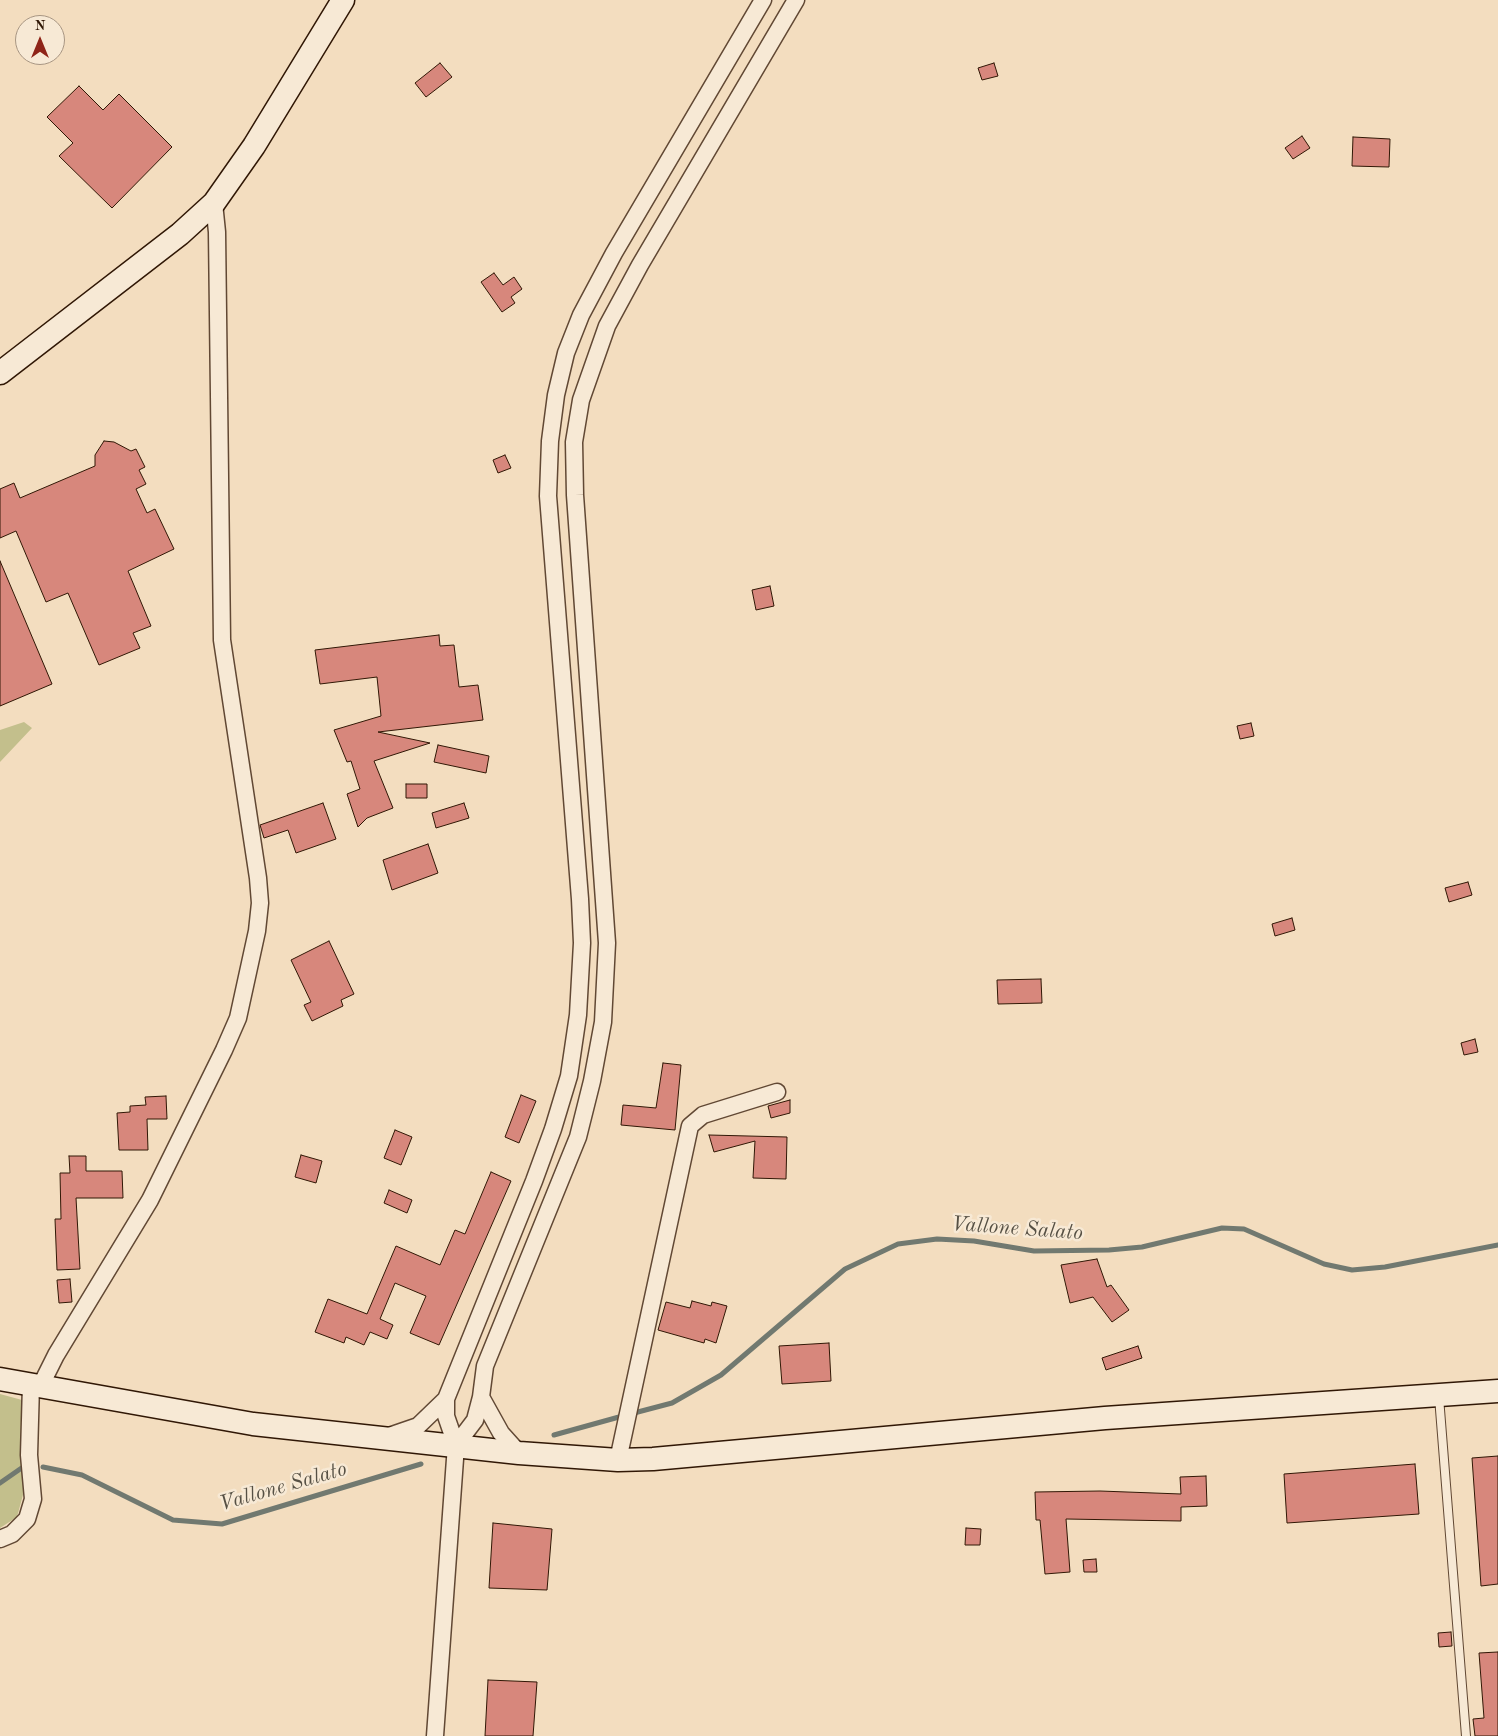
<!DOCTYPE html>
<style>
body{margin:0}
#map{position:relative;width:1498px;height:1736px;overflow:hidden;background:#f3ddbf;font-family:"Old Standard TT",serif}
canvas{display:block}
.north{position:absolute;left:15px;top:15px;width:50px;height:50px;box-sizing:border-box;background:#f7e9d5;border:1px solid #a79582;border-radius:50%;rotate:0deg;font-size:14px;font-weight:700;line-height:20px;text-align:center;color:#301705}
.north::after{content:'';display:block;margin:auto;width:18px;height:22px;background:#8f2418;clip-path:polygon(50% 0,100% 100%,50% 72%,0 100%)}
</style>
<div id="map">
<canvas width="1498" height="1736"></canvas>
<div class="north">N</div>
</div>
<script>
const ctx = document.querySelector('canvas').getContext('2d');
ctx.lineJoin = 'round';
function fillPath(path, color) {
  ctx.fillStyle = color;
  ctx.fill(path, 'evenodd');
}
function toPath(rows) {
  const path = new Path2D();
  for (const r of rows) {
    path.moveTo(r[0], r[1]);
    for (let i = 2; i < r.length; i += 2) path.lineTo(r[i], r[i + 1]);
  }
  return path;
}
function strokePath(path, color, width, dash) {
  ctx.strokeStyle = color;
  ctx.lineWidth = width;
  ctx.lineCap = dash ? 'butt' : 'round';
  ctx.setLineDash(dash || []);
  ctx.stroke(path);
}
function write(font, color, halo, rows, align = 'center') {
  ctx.font = font + ' "Old Standard TT",serif';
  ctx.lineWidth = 5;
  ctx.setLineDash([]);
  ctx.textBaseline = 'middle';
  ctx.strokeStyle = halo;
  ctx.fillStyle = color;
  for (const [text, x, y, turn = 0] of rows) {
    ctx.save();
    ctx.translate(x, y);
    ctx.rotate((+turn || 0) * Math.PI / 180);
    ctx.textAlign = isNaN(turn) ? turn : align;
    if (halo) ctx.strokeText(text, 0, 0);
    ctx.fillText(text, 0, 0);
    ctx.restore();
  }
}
fillPath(toPath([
 [24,722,32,728,0,762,0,730],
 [0,1394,22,1400,24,1491,17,1517,0,1528]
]), '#c3bf8c');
strokePath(toPath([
 [634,1413,672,1403,721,1375,845,1269,898,1244,937,1239,974,1241,1034,1251,1109,1250,1142,1247,1222,1228,1244,1229,1324,1264,1352,1270,1385,1267,1498,1245],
 [554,1435,619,1417],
 [43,1467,82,1475,173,1520,222,1524,421,1464],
 [0,1483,23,1467]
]), '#717970', 5);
const building = toPath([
 [440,63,452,77,426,97,415,83,440,63],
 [994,63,998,76,982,80,978,68,994,63],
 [79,86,103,110,119,94,172,147,112,208,59,156,73,143,47,117,79,86],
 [1302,136,1310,148,1293,159,1285,148,1302,136],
 [1353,137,1390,139,1389,167,1352,166,1353,137],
 [494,273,503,285,514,277,522,289,511,297,515,303,502,312,481,282,494,273],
 [104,441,114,442,131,451,136,449,145,467,139,470,146,484,136,489,147,513,155,509,174,549,128,571,151,626,133,633,140,648,99,665,68,593,46,602,16,531,0,538,0,489,14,483,20,498,95,466,95,455,104,441],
 [505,455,511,468,498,473,493,460,505,455],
 [0,561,52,684,0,706,0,561],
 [770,586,774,606,756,610,752,590,770,586],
 [439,635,440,646,454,645,459,687,478,685,483,720,378,732,430,743,374,761,393,808,367,818,358,827,347,794,360,789,351,761,347,762,334,730,381,716,377,677,320,684,315,650,439,635],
 [1251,723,1254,736,1240,739,1237,726,1251,723],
 [438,745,489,756,486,773,434,762,438,745],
 [406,784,427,784,427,798,406,798,406,784],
 [323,803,336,839,296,853,288,830,264,838,260,825,323,803],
 [464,803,469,818,436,828,432,813,464,803],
 [428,844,438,873,392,890,383,860,428,844],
 [1468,882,1472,895,1449,902,1445,888,1468,882],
 [1292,918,1295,930,1275,936,1272,924,1292,918],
 [329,941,354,994,341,1000,343,1006,312,1021,304,1005,311,1002,291,960,329,941],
 [1041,979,1042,1003,998,1004,997,980,1041,979],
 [1475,1039,1478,1052,1464,1055,1461,1043,1475,1039],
 [663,1063,681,1065,675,1130,621,1125,623,1105,656,1108,663,1063],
 [521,1095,536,1101,519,1143,505,1137,521,1095],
 [166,1096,167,1119,147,1119,148,1150,119,1150,117,1113,130,1112,130,1106,146,1105,145,1097,166,1096],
 [790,1100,790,1113,771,1118,768,1106,790,1100],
 [395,1130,412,1137,401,1165,384,1158,395,1130],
 [709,1135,787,1137,786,1179,753,1178,755,1141,714,1152,709,1135],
 [301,1155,322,1161,316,1183,295,1177,301,1155],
 [69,1156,86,1156,86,1171,122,1171,123,1198,76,1198,80,1269,57,1270,55,1219,61,1219,60,1173,70,1173,69,1156],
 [491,1172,511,1181,439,1345,410,1333,426,1296,395,1283,380,1319,393,1325,387,1339,370,1332,364,1345,346,1337,344,1343,315,1332,328,1299,367,1314,396,1246,440,1265,455,1230,465,1234,491,1172],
 [389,1190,412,1200,407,1213,384,1203,389,1190],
 [1097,1259,1107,1287,1111,1285,1129,1310,1112,1322,1093,1297,1070,1303,1061,1265,1097,1259],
 [70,1279,72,1302,59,1303,57,1280,70,1279],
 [692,1301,711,1306,712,1302,727,1306,716,1343,705,1339,704,1343,658,1330,666,1302,690,1308,692,1301],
 [829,1343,831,1381,782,1384,779,1346,829,1343],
 [1138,1346,1142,1358,1106,1370,1102,1358,1138,1346],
 [1498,1456,1498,1584,1481,1586,1472,1458,1498,1456],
 [1415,1464,1419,1514,1287,1523,1284,1474,1415,1464],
 [1206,1476,1207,1506,1181,1507,1181,1521,1066,1519,1070,1572,1045,1574,1040,1520,1036,1520,1035,1492,1100,1491,1181,1494,1180,1477,1206,1476],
 [493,1523,552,1529,547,1590,489,1588,493,1523],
 [966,1528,981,1529,980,1545,965,1545,966,1528],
 [1096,1559,1097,1572,1084,1572,1083,1560,1096,1559],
 [1451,1632,1452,1646,1439,1647,1438,1633,1451,1632],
 [1498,1652,1498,1736,1475,1736,1473,1719,1484,1718,1479,1653,1498,1652],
 [488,1680,537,1682,533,1736,485,1736,488,1680]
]);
fillPath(building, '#d7877c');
strokePath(building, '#301705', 1);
const lane = toPath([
 [1439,1397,1466,1736]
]);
const street = toPath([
 [40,1387,56,1355,150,1200,224,1050,238,1018,257,931,260,903,258,878,222,640,217,232,214,203],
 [386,1437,418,1426,446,1399,534,1181,553,1129,569,1076,578,1015,582,943,580,899,548,496,550,441,556,395,566,353,581,315,614,253,763,0],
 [456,1445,475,1420,481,1397],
 [519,1453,501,1433,481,1397,485,1366,578,1137,592,1081,603,1022,607,943,575,495,574,442,581,400,607,326,640,265,796,0],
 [618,1460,690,1126,703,1115,777,1092],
 [0,1539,12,1534,27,1519,33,1499,29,1455,31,1385],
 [435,1736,456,1445,446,1416,446,1399]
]);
const secondary = toPath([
 [0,373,180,234,214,203,254,146,343,0],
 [0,1379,253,1424,519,1453,618,1460,653,1459,1105,1418,1498,1391]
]);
strokePath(lane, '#614834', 10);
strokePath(street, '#614834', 19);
strokePath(secondary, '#301705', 25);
strokePath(lane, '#f7e9d5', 8);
strokePath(street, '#f7e9d5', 16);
strokePath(secondary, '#f7e9d5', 22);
write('italic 21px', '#565044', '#f7e9d5', [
 ["Vallone Salato",1017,1229,4],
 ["Vallone Salato",283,1487,-16]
]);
</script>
